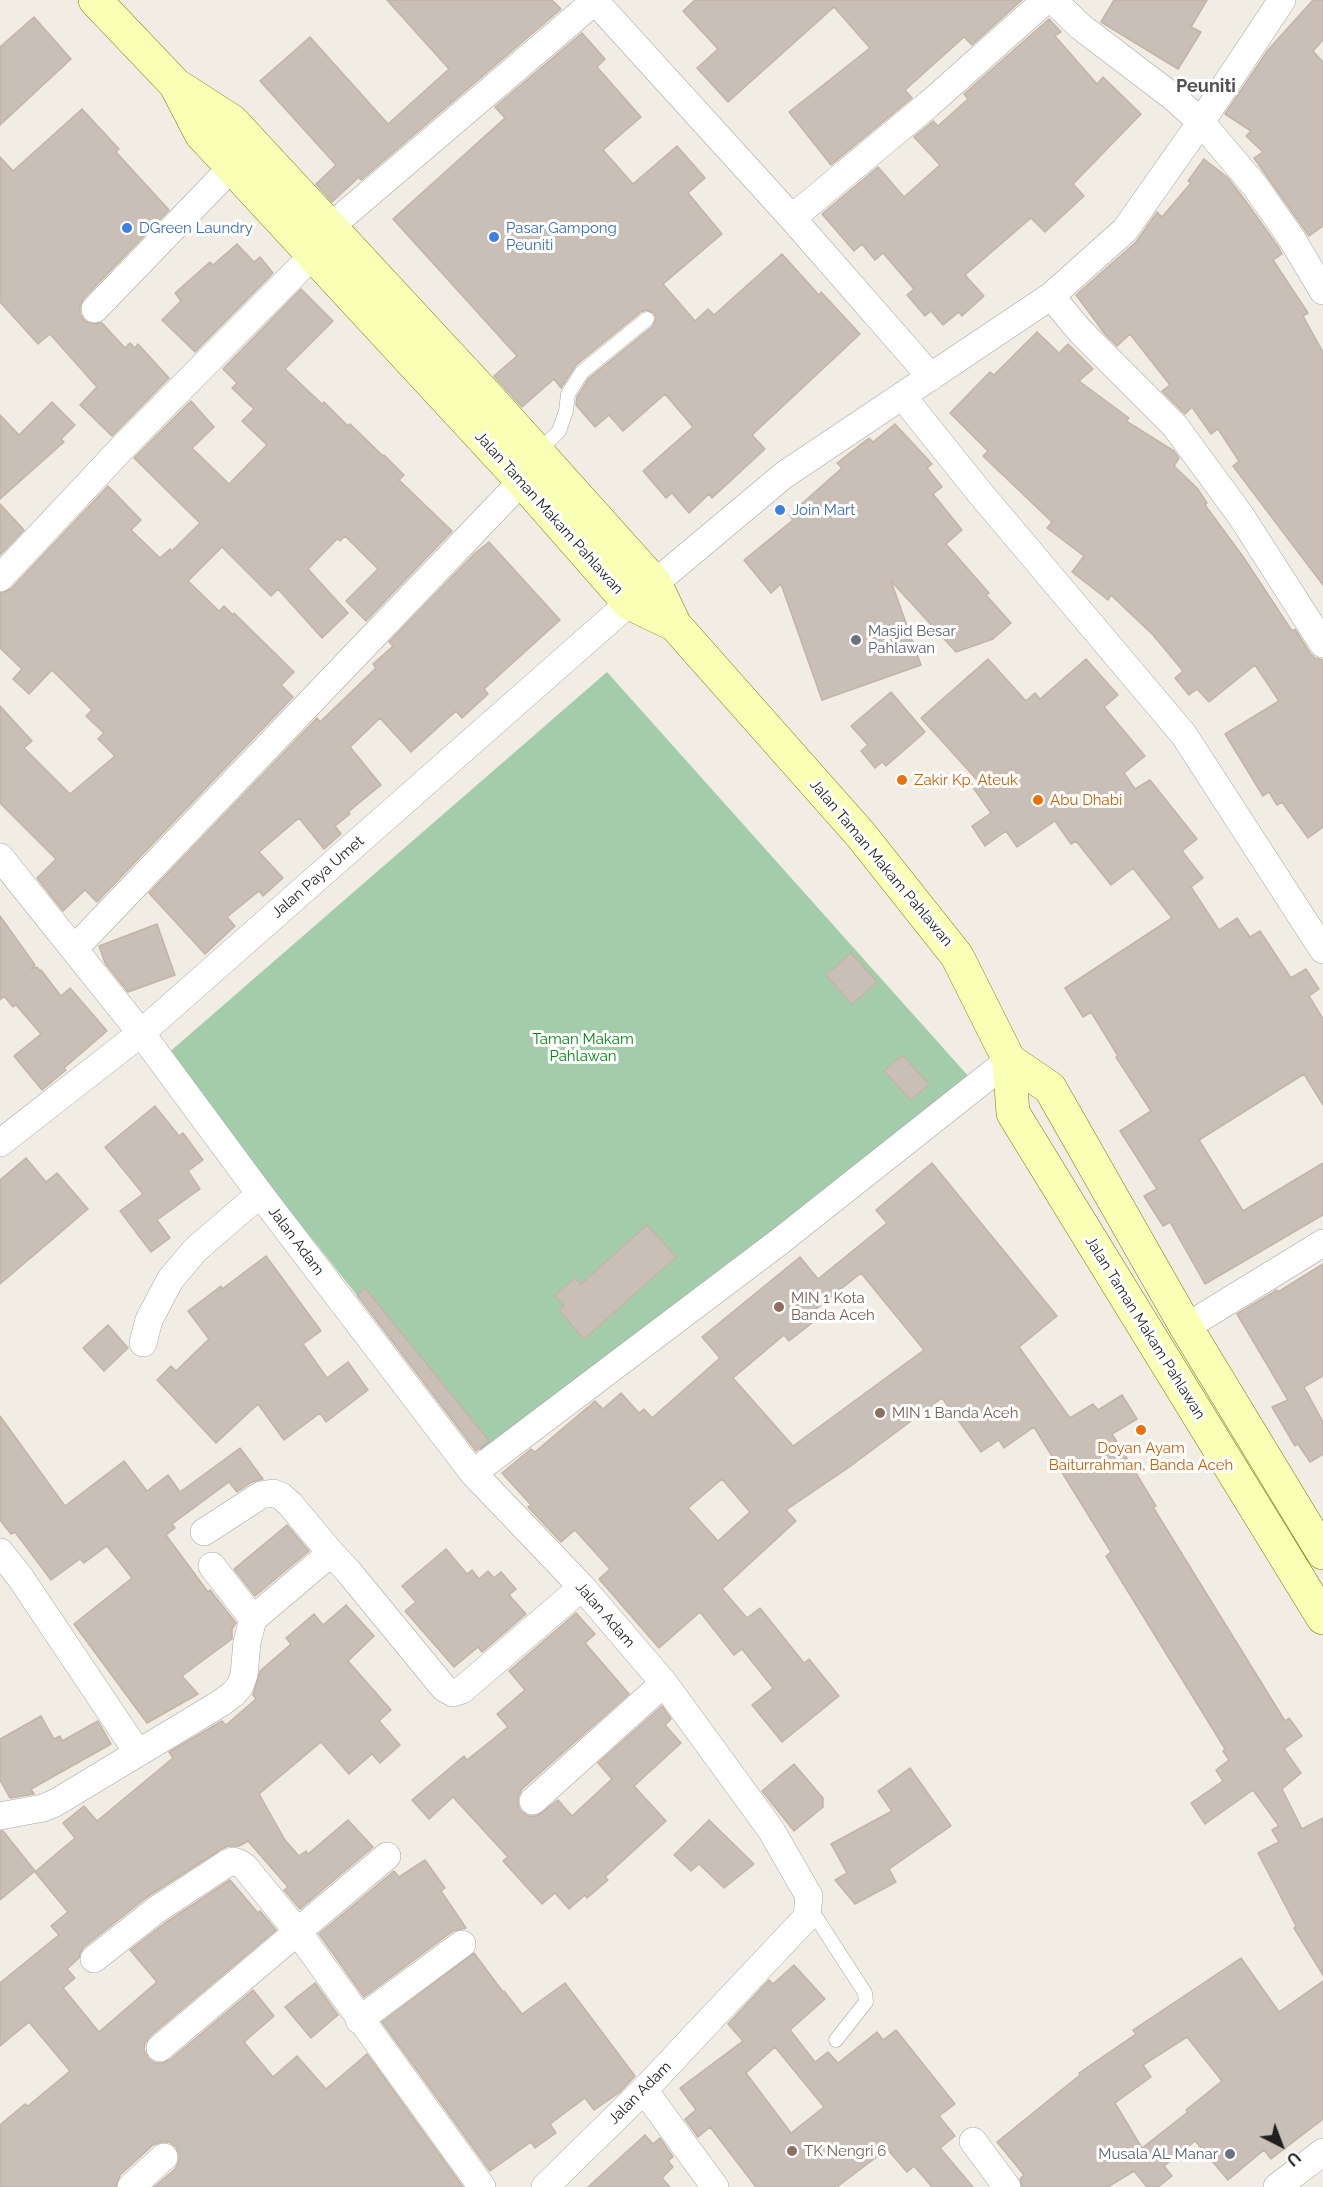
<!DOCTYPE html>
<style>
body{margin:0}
#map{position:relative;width:1323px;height:2187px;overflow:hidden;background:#f1ede4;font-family:Raleway,sans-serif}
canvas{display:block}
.north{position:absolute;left:1251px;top:2115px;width:60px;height:60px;-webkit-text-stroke:4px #fff;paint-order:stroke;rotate:138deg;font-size:16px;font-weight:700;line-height:24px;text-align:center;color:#1f1f1f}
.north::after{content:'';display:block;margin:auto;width:21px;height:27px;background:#1f1f1f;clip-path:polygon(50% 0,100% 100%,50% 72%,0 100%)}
</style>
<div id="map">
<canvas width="1323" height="2187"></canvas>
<div class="north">U</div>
</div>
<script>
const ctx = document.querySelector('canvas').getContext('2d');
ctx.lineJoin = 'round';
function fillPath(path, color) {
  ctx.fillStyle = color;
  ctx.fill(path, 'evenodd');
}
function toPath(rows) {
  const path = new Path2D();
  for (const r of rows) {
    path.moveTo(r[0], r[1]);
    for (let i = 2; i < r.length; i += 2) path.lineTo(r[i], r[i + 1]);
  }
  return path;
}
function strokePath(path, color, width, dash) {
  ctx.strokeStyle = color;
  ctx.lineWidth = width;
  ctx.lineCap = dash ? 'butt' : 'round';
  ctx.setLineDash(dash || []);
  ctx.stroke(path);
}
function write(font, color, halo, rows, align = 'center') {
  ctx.font = font + ' Raleway,sans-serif';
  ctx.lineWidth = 6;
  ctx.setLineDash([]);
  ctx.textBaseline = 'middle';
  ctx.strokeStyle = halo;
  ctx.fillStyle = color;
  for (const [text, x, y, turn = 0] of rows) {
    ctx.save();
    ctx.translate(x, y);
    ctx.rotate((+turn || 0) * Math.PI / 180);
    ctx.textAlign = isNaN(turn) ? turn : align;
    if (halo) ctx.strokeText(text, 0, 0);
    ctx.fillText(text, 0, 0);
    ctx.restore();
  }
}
fillPath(toPath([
 [607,672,970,1078,492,1465,166,1055]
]), '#a3ccab');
const building = toPath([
 [387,0,552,0,561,9,361,180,359,177,332,202,316,184,336,165,260,81,310,37,388,124,449,69,387,0],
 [695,0,1022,0,972,45,964,37,905,90,912,98,831,165,789,112,870,48,834,7,728,102,697,68,718,49,683,11,695,0],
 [1114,0,1207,0,1191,27,1201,32,1178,69,1101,22,1114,0],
 [1313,0,1323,0,1323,40,1313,51,1323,62,1323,226,1309,236,1254,158,1263,152,1246,136,1251,131,1225,114,1268,50,1313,0],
 [34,17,71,59,0,125,0,47,34,17],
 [1049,19,1061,32,1055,36,1097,84,1103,77,1141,114,1073,184,1084,196,1045,232,1031,218,965,275,984,296,962,316,959,312,943,325,931,311,925,316,907,295,914,289,883,253,875,260,862,244,854,251,822,214,878,167,904,197,940,165,914,137,933,121,938,126,968,99,964,94,1049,19],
 [582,33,605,59,597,67,641,117,603,150,633,184,677,146,705,178,688,193,722,234,663,284,695,321,708,309,714,315,782,254,819,295,821,292,860,334,752,435,765,449,712,498,709,494,689,513,672,493,666,498,643,471,693,427,665,394,623,431,609,415,595,427,576,405,577,397,589,378,653,326,656,318,654,313,646,310,641,312,576,365,561,388,554,379,522,407,494,376,517,356,393,219,505,118,495,107,582,33],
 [82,109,119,149,116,152,169,210,84,298,80,306,80,314,85,321,92,324,102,323,125,348,130,343,135,348,138,344,169,378,112,436,80,405,97,387,50,334,38,344,0,302,0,157,13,171,82,109],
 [1204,159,1227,177,1242,196,1279,248,1282,254,1273,260,1308,313,1303,316,1323,352,1323,585,1233,466,1239,461,1218,429,1211,434,1192,407,1185,414,1162,391,1170,385,1130,334,1117,346,1105,334,1076,295,1136,242,1157,212,1162,217,1191,183,1188,181,1204,159],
 [237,244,254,262,260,257,273,273,195,352,162,320,181,301,175,293,210,262,213,265,237,244],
 [301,289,333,321,285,369,322,404,324,402,348,426,350,424,383,456,384,455,404,475,399,480,452,531,366,621,346,601,378,569,345,536,340,541,337,539,308,569,348,613,322,638,278,589,271,596,222,547,188,581,219,611,224,606,233,615,234,613,294,672,281,685,293,697,97,902,85,890,63,911,37,878,56,859,0,803,0,706,32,741,24,748,70,794,115,756,98,739,104,733,86,716,92,710,52,670,29,694,13,679,22,669,0,648,0,593,11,589,108,486,141,520,131,530,160,558,170,549,172,551,200,523,134,458,191,401,214,427,192,448,229,484,267,445,242,421,254,409,232,388,237,383,223,369,301,289],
 [1037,332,1059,353,1068,344,1093,369,1079,381,1129,418,1126,421,1174,451,1179,458,1174,466,1197,488,1207,503,1205,505,1244,558,1292,631,1295,629,1310,653,1315,658,1323,660,1323,827,1308,838,1282,802,1277,805,1269,792,1263,796,1225,734,1279,701,1255,665,1209,702,1197,689,1189,695,1175,678,1183,671,1153,635,1111,595,1108,600,1072,572,1084,556,1047,528,1052,522,983,456,988,451,950,413,990,372,994,375,1037,332],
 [52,402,75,425,61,439,64,442,0,499,0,415,19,435,52,402],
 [895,424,932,464,927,468,942,487,933,494,962,530,946,544,989,593,986,595,1011,623,993,639,956,652,891,581,921,665,822,700,781,584,771,593,744,560,793,520,789,515,842,468,837,463,869,438,873,442,895,424],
 [0,504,24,530,0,555,0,504],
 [489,542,560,620,484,689,488,694,462,718,456,711,411,752,380,718,350,747,381,785,348,812,350,814,335,826,341,834,324,849,299,818,259,852,283,878,263,896,259,891,227,917,235,926,205,954,149,893,317,718,320,722,376,668,373,664,393,646,389,642,475,553,489,542],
 [988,659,1026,701,1035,693,1040,699,1086,659,1118,695,1104,707,1145,756,1124,773,1135,789,1150,780,1197,839,1182,851,1203,878,1191,887,1219,930,1237,918,1250,937,1260,931,1291,978,1306,969,1319,989,1309,996,1323,1019,1323,1105,1304,1074,1199,1140,1243,1211,1323,1163,1323,1215,1205,1284,1170,1222,1163,1226,1144,1196,1157,1189,1120,1131,1151,1111,1116,1057,1118,1056,1091,1012,1083,1017,1065,988,1172,918,1133,868,1111,885,1076,841,1071,844,1055,821,1017,847,1006,831,985,846,972,826,991,813,972,786,978,781,921,718,988,659],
 [891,692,925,732,886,766,882,762,875,768,861,751,868,745,851,726,891,692],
 [0,916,35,965,31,969,37,967,40,971,41,970,61,996,70,988,107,1031,64,1068,66,1070,42,1090,14,1056,41,1034,16,1005,13,1007,4,996,0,1000,0,916],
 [157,924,175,975,128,992,105,963,99,946,157,924],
 [851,953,877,982,852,1004,826,975,851,953],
 [902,1055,929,1084,911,1100,884,1071,902,1055],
 [155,1106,179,1136,183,1133,203,1160,188,1171,200,1189,157,1220,170,1238,151,1252,120,1211,143,1194,105,1147,155,1106],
 [26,1158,46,1182,57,1173,88,1209,0,1284,0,1180,26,1158],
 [932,1163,1057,1316,1019,1347,1070,1418,1093,1404,1098,1410,1122,1395,1137,1419,1112,1434,1156,1506,1153,1507,1285,1721,1289,1718,1302,1736,1284,1749,1301,1773,1282,1789,1302,1829,1323,1818,1323,1975,1294,1928,1296,1926,1258,1853,1279,1842,1272,1830,1279,1826,1253,1790,1205,1824,1191,1803,1223,1781,1216,1770,1229,1760,1223,1751,1225,1749,1106,1556,1111,1552,1034,1427,1004,1448,999,1440,981,1452,942,1398,848,1468,786,1510,796,1521,722,1589,747,1618,760,1608,804,1663,809,1659,839,1696,782,1742,752,1705,773,1688,742,1649,734,1655,700,1612,659,1648,599,1579,610,1569,575,1530,561,1542,528,1507,531,1505,502,1473,531,1449,535,1452,595,1401,603,1409,621,1393,639,1413,644,1409,652,1418,720,1358,702,1337,800,1257,818,1279,887,1223,876,1210,932,1163],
 [861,1273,924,1350,793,1446,733,1378,784,1335,789,1341,812,1323,806,1317,861,1273],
 [722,1479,750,1512,718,1541,688,1508,722,1479],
 [647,1225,676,1257,584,1339,559,1310,564,1305,555,1296,575,1278,581,1284,647,1225],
 [266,1256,321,1331,303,1344,327,1378,348,1362,368,1390,326,1422,320,1413,284,1440,258,1404,216,1443,157,1380,171,1366,176,1371,209,1339,188,1311,221,1286,222,1289,266,1256],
 [1323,1264,1323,1376,1304,1387,1323,1422,1323,1454,1310,1462,1298,1444,1295,1446,1272,1407,1288,1400,1237,1314,1277,1290,1278,1292,1323,1264],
 [365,1288,489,1441,476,1451,357,1295,365,1288],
 [108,1325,128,1348,104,1371,83,1348,108,1325],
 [0,1416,65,1506,124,1461,147,1491,168,1475,180,1492,240,1448,263,1479,252,1482,237,1492,229,1482,172,1524,175,1528,166,1535,208,1592,210,1590,236,1623,232,1629,232,1639,182,1676,198,1694,147,1723,74,1624,132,1578,107,1546,84,1563,80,1559,51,1580,15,1532,11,1534,0,1520,0,1416],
 [287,1525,309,1551,255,1596,234,1569,287,1525],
 [446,1549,467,1574,472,1570,479,1579,488,1571,494,1578,501,1572,516,1589,509,1595,526,1614,482,1652,478,1647,454,1667,405,1611,416,1602,402,1586,446,1549],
 [346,1605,374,1636,348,1661,391,1710,379,1721,400,1745,380,1763,372,1754,349,1774,321,1742,259,1794,285,1840,299,1856,306,1851,308,1854,348,1820,373,1847,300,1909,284,1890,288,1887,248,1841,239,1846,228,1846,220,1850,147,1897,84,1947,80,1953,79,1958,67,1969,75,1978,63,1988,99,2032,157,1982,130,1950,165,1923,230,1880,258,1913,260,1911,276,1930,150,2036,145,2043,144,2050,148,2058,155,2063,163,2063,170,2060,253,1990,274,2016,244,2042,273,2077,297,2056,326,2089,367,2054,463,2187,154,2187,175,2169,179,2161,179,2154,176,2147,169,2142,161,2142,153,2145,120,2175,116,2187,0,2187,0,2125,25,2104,28,2106,70,2071,29,2022,0,2046,0,1983,59,1935,51,1926,68,1912,35,1872,75,1838,63,1823,84,1806,97,1821,173,1758,169,1752,222,1721,226,1725,256,1699,253,1695,260,1671,291,1644,286,1638,314,1614,323,1625,346,1605],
 [576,1613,595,1634,585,1643,629,1694,522,1789,518,1797,518,1805,521,1811,528,1816,537,1816,558,1800,572,1816,612,1779,598,1763,662,1706,671,1719,665,1725,681,1743,634,1786,666,1821,605,1877,608,1880,587,1898,585,1895,569,1909,555,1893,542,1904,503,1861,508,1857,453,1797,429,1819,412,1800,464,1756,467,1760,508,1727,497,1714,525,1690,509,1671,576,1613],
 [41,1716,54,1739,60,1736,62,1741,98,1721,111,1744,31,1789,34,1794,10,1798,0,1780,0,1739,41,1716],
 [794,1764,823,1798,823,1807,794,1831,762,1791,794,1764],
 [910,1768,951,1826,889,1869,896,1882,855,1904,835,1880,847,1873,831,1844,892,1811,878,1791,910,1768],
 [709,1820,754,1864,724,1888,699,1864,691,1871,674,1855,709,1820],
 [0,1831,3,1831,35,1871,0,1900,0,1831],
 [425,1860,445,1888,441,1891,466,1928,453,1931,364,1997,319,1934,394,1871,399,1877,425,1860],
 [474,1953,503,1992,504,1991,522,2014,565,1983,635,2076,619,2093,594,2110,585,2098,550,2124,556,2133,535,2148,531,2142,490,2171,382,2022,474,1953],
 [1241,1958,1279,2012,1323,1981,1323,2119,1271,2159,1264,2150,1228,2180,1195,2141,1164,2166,1172,2176,1158,2187,1147,2187,1134,2171,1108,2187,1022,2187,1020,2179,1024,2175,997,2142,1080,2075,1079,2073,1136,2034,1133,2030,1241,1958],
 [1187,2037,1222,2081,1186,2110,1188,2112,1142,2148,1115,2103,1151,2077,1143,2065,1187,2037],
 [794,1965,825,1999,790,2030,815,2062,828,2052,838,2063,877,2032,883,2040,896,2030,955,2104,939,2116,955,2136,940,2148,973,2187,932,2187,914,2166,907,2172,887,2149,837,2187,756,2187,710,2127,698,2137,685,2119,696,2110,680,2088,743,2041,728,2024,769,1980,773,1984,794,1965],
 [775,2047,824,2107,791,2133,746,2073,775,2047],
 [315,1983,338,2015,311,2038,285,2007,315,1983],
 [645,2135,653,2144,660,2138,673,2157,668,2161,673,2167,662,2178,670,2187,588,2187,645,2135]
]);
fillPath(building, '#c9bfb7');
strokePath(building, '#c4b4a5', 1.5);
const lane = toPath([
 [538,452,559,431,566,411,568,394,582,372,647,319],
 [810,1908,865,1993,866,2002,836,2040]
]);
const street = toPath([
 [594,0,792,218,931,377],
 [1053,0,1081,27,1173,97,1201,122,1255,186,1292,239,1323,291],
 [792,218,929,104,1046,0],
 [1051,296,1080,331,1175,426,1241,516,1323,644],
 [95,309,232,167],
 [903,397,980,493,1184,735,1323,950],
 [0,578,124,446,313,255,330,227,595,1],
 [0,857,141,1033,260,1194,473,1473,582,1587,664,1683,771,1830,809,1896,807,1917,644,2090,545,2187],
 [74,949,522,481],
 [0,1143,141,1033,629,603,655,583,784,475,1051,296,1125,230,1201,122,1282,0],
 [1186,1327,1323,1243],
 [143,1343,149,1320,170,1280,195,1250,260,1194],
 [473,1473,779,1242,1009,1060],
 [204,1532,261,1495,273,1493,281,1496,290,1504,331,1553],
 [0,1552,20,1577,138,1753,55,1803,43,1808,0,1816],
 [212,1566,253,1619],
 [138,1753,221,1703,233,1694,240,1686,244,1675,247,1642,253,1619,331,1553,348,1571,444,1688,453,1693,462,1690,582,1587],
 [533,1801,664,1683],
 [94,1959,156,1910,226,1864,233,1861,239,1863,245,1867,297,1931,482,2187],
 [359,2020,462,1944],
 [160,2048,387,1856],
 [644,2090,715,2187],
 [973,2141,1007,2187],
 [131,2187,164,2157],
 [1277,2187,1323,2152]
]);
const secondary = toPath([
 [95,0,175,84,201,134,522,481,629,603,675,625,861,835,957,956,1009,1060,1013,1113,1323,1618],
 [176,85,232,121,488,397,655,583,675,625],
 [1009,1060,1050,1088,1186,1327,1323,1553]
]);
strokePath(lane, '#a6a6a6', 15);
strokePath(street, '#a6a6a6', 28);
strokePath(secondary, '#6a7c00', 34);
strokePath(lane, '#fff', 14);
strokePath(street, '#fff', 27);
strokePath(secondary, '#f9ffb4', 33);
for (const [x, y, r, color] of [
 [127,228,6,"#3f7fe0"],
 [494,237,6,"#3f7fe0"],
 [780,510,6,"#3f7fe0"],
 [856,640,6,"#6b7280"],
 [902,780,6,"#e8710a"],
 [1038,800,6,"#e8710a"],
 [779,1307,6,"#8d6e63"],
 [880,1413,6,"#8d6e63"],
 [1141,1430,6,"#e8710a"],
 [792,2151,6,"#8d6e63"],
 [1230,2154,6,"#6b7280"]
]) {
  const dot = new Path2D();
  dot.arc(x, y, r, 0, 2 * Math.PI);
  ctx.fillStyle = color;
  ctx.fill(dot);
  strokePath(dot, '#fff', 2);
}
write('15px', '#366cbe', '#fff', [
 ["DGreen Laundry",139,228],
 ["Pasar Gampong",506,228],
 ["Peuniti",506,245],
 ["Join Mart",792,510]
], 'left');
write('15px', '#1f1f1f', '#fff', [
 ["Jalan Taman Makam Pahlawan",549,513,48],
 ["Jalan Taman Makam Pahlawan",881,863,50],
 ["Jalan Paya Umet",318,877,-41],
 ["Jalan Adam",296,1241,53],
 ["Jalan Taman Makam Pahlawan",1145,1328,58],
 ["Jalan Adam",605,1615,49],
 ["Jalan Adam",640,2093,-45]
]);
write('15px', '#5b616d', '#fff', [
 ["Masjid Besar",868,631],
 ["Pahlawan",868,648],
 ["Musala AL Manar",1218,2154,"right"]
], 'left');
write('15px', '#c56008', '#fff', [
 ["Zakir Kp. Ateuk",914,780],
 ["Abu Dhabi",1050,800],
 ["Doyan Ayam",1141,1448,"center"],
 ["Baiturrahman, Banda Aceh",1141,1465,"center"]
], 'left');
write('15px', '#018911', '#fff', [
 ["Taman Makam",583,1039],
 ["Pahlawan",583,1056]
]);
write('15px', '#785e54', '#fff', [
 ["MIN 1 Kota",791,1298],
 ["Banda Aceh",791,1315],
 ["MIN 1 Banda Aceh",892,1413],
 ["TK Nengri 6",804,2151]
], 'left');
write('bold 18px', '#525252', '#fff', [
 ["Peuniti",1206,87]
]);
</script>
